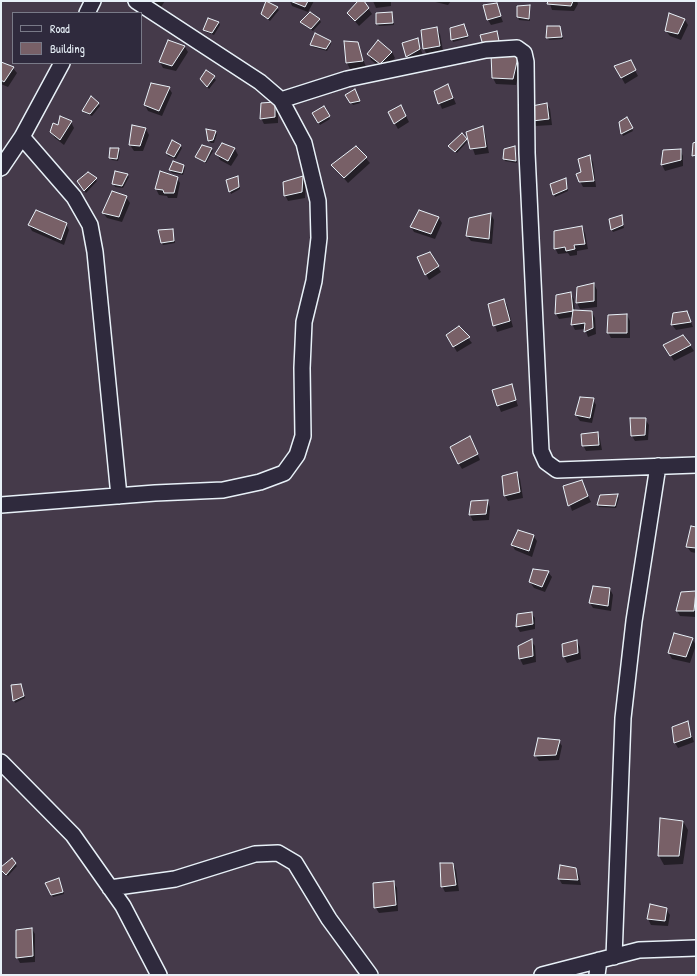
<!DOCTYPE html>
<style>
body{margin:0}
#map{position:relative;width:697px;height:976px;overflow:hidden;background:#453a4a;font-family:"Patrick Hand",sans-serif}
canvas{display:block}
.frame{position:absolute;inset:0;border:2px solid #e8f1f8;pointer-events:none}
.legend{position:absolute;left:12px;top:12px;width:130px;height:52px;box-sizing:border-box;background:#2f2a3d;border:1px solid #797a88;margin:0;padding:5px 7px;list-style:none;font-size:12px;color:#e8f1f8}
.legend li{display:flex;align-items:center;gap:8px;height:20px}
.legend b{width:20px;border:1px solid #797a88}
</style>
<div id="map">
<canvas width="697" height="976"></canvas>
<div class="frame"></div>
<ul class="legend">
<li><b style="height:5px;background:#2f2a3d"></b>Road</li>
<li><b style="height:11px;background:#786067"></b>Building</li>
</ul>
</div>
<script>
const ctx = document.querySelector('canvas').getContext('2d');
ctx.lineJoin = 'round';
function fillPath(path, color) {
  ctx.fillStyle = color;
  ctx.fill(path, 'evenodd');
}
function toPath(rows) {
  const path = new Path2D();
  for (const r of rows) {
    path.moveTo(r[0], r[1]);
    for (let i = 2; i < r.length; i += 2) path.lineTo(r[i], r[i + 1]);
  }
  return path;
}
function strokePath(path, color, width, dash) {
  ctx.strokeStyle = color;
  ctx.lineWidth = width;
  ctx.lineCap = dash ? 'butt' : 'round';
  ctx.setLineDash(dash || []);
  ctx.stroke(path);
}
fillPath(toPath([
 [151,1,165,1,161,7],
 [267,1,279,10,270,21,262,14],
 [290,1,314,1,308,12,292,6],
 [359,1,363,1,372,14,359,26,348,13],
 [373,1,391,1,391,6,376,8],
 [431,1,451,1,448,5],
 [549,1,577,1,578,4,574,11,552,10],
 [496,4,503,22,491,25,488,20],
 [530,6,530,21,519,20,518,17],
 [391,13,394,25,379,26,377,24],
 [319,19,321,22,313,31,302,22],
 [685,20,688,25,681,40,670,36,666,31],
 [219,22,220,25,214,35,206,32,204,30],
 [436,28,440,34,443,51,427,55,424,49,422,31],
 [464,28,468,38,453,42,451,29],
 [560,29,563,39,549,40,547,37],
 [417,39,423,55,410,63,403,44],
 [168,41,185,47,188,52,176,71,163,68,160,62],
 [330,42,331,44,327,51,313,47,312,45],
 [345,42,357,43,366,67,350,69,347,63],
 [392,52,395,58,383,69,371,60,368,54],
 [492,55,522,59,516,85,496,84,493,78],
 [630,61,638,76,625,84,615,66],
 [1,64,13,68,17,73,8,87,1,84],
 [206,72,216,80,209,89,203,82],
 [448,85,456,104,442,109,435,92],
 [169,88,172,93,162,116,148,111,145,105],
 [356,93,360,103,353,105,347,95],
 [98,103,100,106,92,116,85,113,83,111],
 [275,103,278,109,278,123,264,124,261,118],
 [547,104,550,109,552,125,536,126,533,121],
 [401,106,409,122,398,129,389,113],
 [323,107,330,119,320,125,313,113],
 [627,118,633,131,623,136,622,133],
 [71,122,74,128,64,145,55,138,51,132,59,126],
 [133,126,146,129,149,135,143,151,134,151,130,145],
 [482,127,485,133,489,153,475,155,467,132],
 [215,132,217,134,214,143,211,143,209,141],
 [466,139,467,142,457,153,451,148],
 [222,144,235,149,238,155,231,166,220,160,217,154],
 [180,146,182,148,176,159,168,156,167,153],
 [356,147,370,163,348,183,333,166],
 [515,147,517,163,505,161,504,159],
 [211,148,213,151,206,163,198,159,196,157],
 [118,149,120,152,118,161,112,160,110,158],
 [680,150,683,156,683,166,665,171,662,165,664,151],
 [590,157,593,162,596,187,583,187,580,181],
 [183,165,185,168,183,175,172,173,170,170],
 [88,173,97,181,86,193,78,181],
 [127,175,129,177,123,188,115,187,114,184],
 [237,177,240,189,231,194,227,181],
 [303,177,306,183,305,198,288,201,285,195],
 [177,178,180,183,177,198,168,198,167,196,159,195,156,189],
 [565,179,568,191,555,197,551,185],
 [126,197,130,203,122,222,107,218,103,213],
 [491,214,494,220,492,244,471,241,467,236],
 [438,217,442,223,435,239,414,232,411,227],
 [621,217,624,228,613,232,612,230],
 [66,224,69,230,64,245,32,231,29,225],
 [582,227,585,233,588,249,577,251,577,255,570,256,568,253,558,254,555,248],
 [172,230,175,243,163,245,162,243],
 [429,254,441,272,429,280,426,274],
 [594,284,597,290,597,307,580,309,577,303],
 [570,294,574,299,575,311,592,312,595,318,596,334,588,337,585,329,575,330,572,324,573,317,559,319,556,314],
 [504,300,507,305,513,327,497,332,489,305],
 [687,312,693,327,676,330,672,325,674,313],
 [627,315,630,321,630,338,611,338,608,332],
 [459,327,472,343,457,352,447,335],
 [690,345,694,351,674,361,665,346],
 [511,385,518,406,501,412,493,391],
 [593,399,596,405,592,423,580,421,576,415],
 [645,419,649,425,648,440,635,441,632,436],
 [597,433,600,439,602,450,586,451,583,445],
 [473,443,480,460,462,469,459,464],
 [517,473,520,479,523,498,508,501,505,496],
 [581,481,591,502,572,511,564,487],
 [617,495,619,498,616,508,599,507,598,505],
 [487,501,490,507,489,520,473,521,470,515,472,502],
 [696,528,696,553,691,552,687,547],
 [533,535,537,541,532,557,515,550,512,545],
 [548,572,552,577,545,592,534,588,530,582],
 [610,589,613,595,611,611,593,608,590,603],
 [695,592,696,617,680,616,677,611],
 [531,613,535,618,535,629,520,632,517,627],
 [692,639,696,645,690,663,672,659,669,653],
 [531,641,535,646,536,662,523,665,520,659,519,646],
 [577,641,580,647,581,659,567,663,564,657,563,644],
 [20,685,25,698,15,703,13,686],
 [687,722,694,742,678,748,675,743],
 [559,741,562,746,559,760,539,761,535,755],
 [661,820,683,821,688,830,683,864,664,865,659,856],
 [15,864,17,866,8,876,1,870,1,868],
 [453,864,456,870,459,891,445,892,442,886],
 [576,869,579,875,581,885,562,884,559,879],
 [60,882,64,894,53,897,47,884],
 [393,882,397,888,398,911,379,913,375,907],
 [651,906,666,909,670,915,668,926,651,925,648,919],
 [32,929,35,934,35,962,20,963,17,957]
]), '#0007');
const building = toPath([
 [266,1,278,7,268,19,261,14,266,1],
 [290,1,308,1,305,7,290,1],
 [358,1,364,1,369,8,355,21,347,13,358,1],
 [548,1,573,1,571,6,547,4,548,1],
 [497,3,501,16,487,20,483,5,497,3],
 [530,5,529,19,517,17,517,6,530,5],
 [310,12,320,19,311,29,300,22,310,12],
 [392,12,393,23,376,24,376,13,392,12],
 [669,13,685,19,678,34,665,31,669,13],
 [208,18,219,22,212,33,203,30,208,18],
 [464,24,468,36,451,40,450,28,464,24],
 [547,26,560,26,562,37,546,38,547,26],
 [437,27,440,46,423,49,421,30,437,27],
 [497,31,499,41,483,45,480,35,497,31],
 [315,33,331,41,326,49,310,45,315,33],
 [418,38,420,49,406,57,402,43,418,38],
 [168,40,185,46,172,66,159,62,168,40],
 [378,40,392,52,380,64,367,54,378,40],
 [344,41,358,42,363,61,346,63,344,41],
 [519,53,513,79,492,78,491,54,519,53],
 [631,60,636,70,621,78,614,66,631,60],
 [1,62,14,67,4,82,1,80,1,62],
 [206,70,215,76,207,87,200,79,206,70],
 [151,83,170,87,159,111,144,105,151,83],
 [448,84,453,98,438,104,434,91,448,84],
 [355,89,360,101,350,103,345,95,355,89],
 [91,96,99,103,90,114,82,111,91,96],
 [275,102,275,117,260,119,261,103,275,102],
 [547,103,549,119,532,121,532,106,547,103],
 [401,105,406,116,394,124,388,112,401,105],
 [324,106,330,116,318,123,312,113,324,106],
 [60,116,72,121,60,140,50,132,53,123,58,125,60,116],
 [627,117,633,128,621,134,619,122,627,117],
 [132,125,146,128,140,146,129,145,132,125],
 [483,126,486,147,470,149,466,132,483,126],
 [206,129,216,131,213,140,208,141,206,129],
 [462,133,467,139,455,152,448,146,462,133],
 [172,140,181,145,174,157,166,153,172,140],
 [696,142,696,155,692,156,693,143,696,142],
 [222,143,235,148,228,161,215,154,222,143],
 [202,145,212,148,205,162,195,157,202,145],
 [356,146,367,157,344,178,331,165,356,146],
 [515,146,516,161,503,159,504,149,515,146],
 [110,148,119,148,117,159,109,158,110,148],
 [681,149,681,160,661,165,663,150,681,149],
 [590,155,594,181,579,182,576,174,581,172,578,159,590,155],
 [173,161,184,165,182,173,169,170,173,161],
 [115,171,128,174,122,186,112,184,115,171],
 [160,171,178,177,174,193,164,193,163,190,155,189,160,171],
 [88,172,97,178,84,191,77,181,88,172],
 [238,176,239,187,229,192,226,180,238,176],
 [303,176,302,192,284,196,283,182,303,176],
 [566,178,567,189,553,195,550,184,566,178],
 [112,191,127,196,119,217,102,213,112,191],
 [36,210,67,223,61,240,28,225,36,210],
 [419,210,439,217,431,234,410,227,419,210],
 [491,213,489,239,466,236,469,218,491,213],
 [622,215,623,225,611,230,609,219,622,215],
 [582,226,585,244,574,245,575,249,566,251,565,247,554,249,554,231,582,226],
 [173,229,174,241,161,243,158,230,173,229],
 [430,252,439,266,425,275,417,257,430,252],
 [594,283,594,301,576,303,577,287,594,283],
 [571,292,573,311,555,314,556,295,571,292],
 [504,299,510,321,493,326,488,304,504,299],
 [573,310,592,311,593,328,584,332,585,323,571,325,573,310],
 [687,311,691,322,671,325,673,313,687,311],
 [627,314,627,333,607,333,608,315,627,314],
 [459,326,470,337,453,347,446,335,459,326],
 [683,335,691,345,670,356,663,345,683,335],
 [512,384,516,400,497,406,492,390,512,384],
 [580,397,594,398,590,418,575,415,580,397],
 [630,418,646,418,645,435,631,436,630,418],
 [598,432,599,445,582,446,581,434,598,432],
 [470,436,478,454,458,464,450,447,470,436],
 [517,472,520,492,504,496,502,476,517,472],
 [582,480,588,496,568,506,563,486,582,480],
 [618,494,615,506,597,505,600,495,618,494],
 [488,500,486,514,469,515,471,501,488,500],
 [691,526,696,527,696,548,686,547,691,526],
 [518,530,534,535,529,551,511,545,518,530],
 [533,569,549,571,542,587,529,582,533,569],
 [593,586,610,588,608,606,589,603,593,586],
 [696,591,694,611,676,611,681,592,696,591],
 [532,612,533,624,516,627,517,614,532,612],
 [674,633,693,638,686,657,668,653,674,633],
 [532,639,533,656,519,659,518,646,532,639],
 [577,640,578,653,563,657,562,644,577,640],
 [21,684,24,696,13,701,11,685,21,684],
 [688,721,691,737,674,743,672,727,688,721],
 [538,738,560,740,556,755,534,756,538,738],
 [660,818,683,821,679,856,658,856,660,818],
 [12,858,16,863,6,875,1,870,1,867,12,858],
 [440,863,453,863,456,885,441,887,440,863],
 [560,865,576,868,578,880,558,879,560,865],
 [59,878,63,892,51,895,45,883,59,878],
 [394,881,396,905,374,908,373,883,394,881],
 [650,904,667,908,665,921,647,919,650,904],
 [32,928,33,956,16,958,16,930,32,928]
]);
fillPath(building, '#786067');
strokePath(building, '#e8f1f8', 1);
const minor = toPath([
 [87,13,93,1],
 [281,100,347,79,486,50,517,48,524,53,526,62,527,153,541,451,546,462,557,470,696,465],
 [22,137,74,197,90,225,95,252,119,496],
 [1,168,22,137,62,63],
 [1,505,155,493,223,490,260,482,284,473,297,455,303,436,302,368,304,322,314,281,319,238,318,201,304,143,281,100,260,82,136,1],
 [1,762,73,835,123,906,159,975],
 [110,888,175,879,255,854,278,853,295,863,329,919,370,975],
 [614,957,623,718,634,621,658,466],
 [542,975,639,950,696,948],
 [597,975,599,960]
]);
strokePath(minor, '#e8f1f8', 18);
strokePath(minor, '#2f2a3d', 15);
</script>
